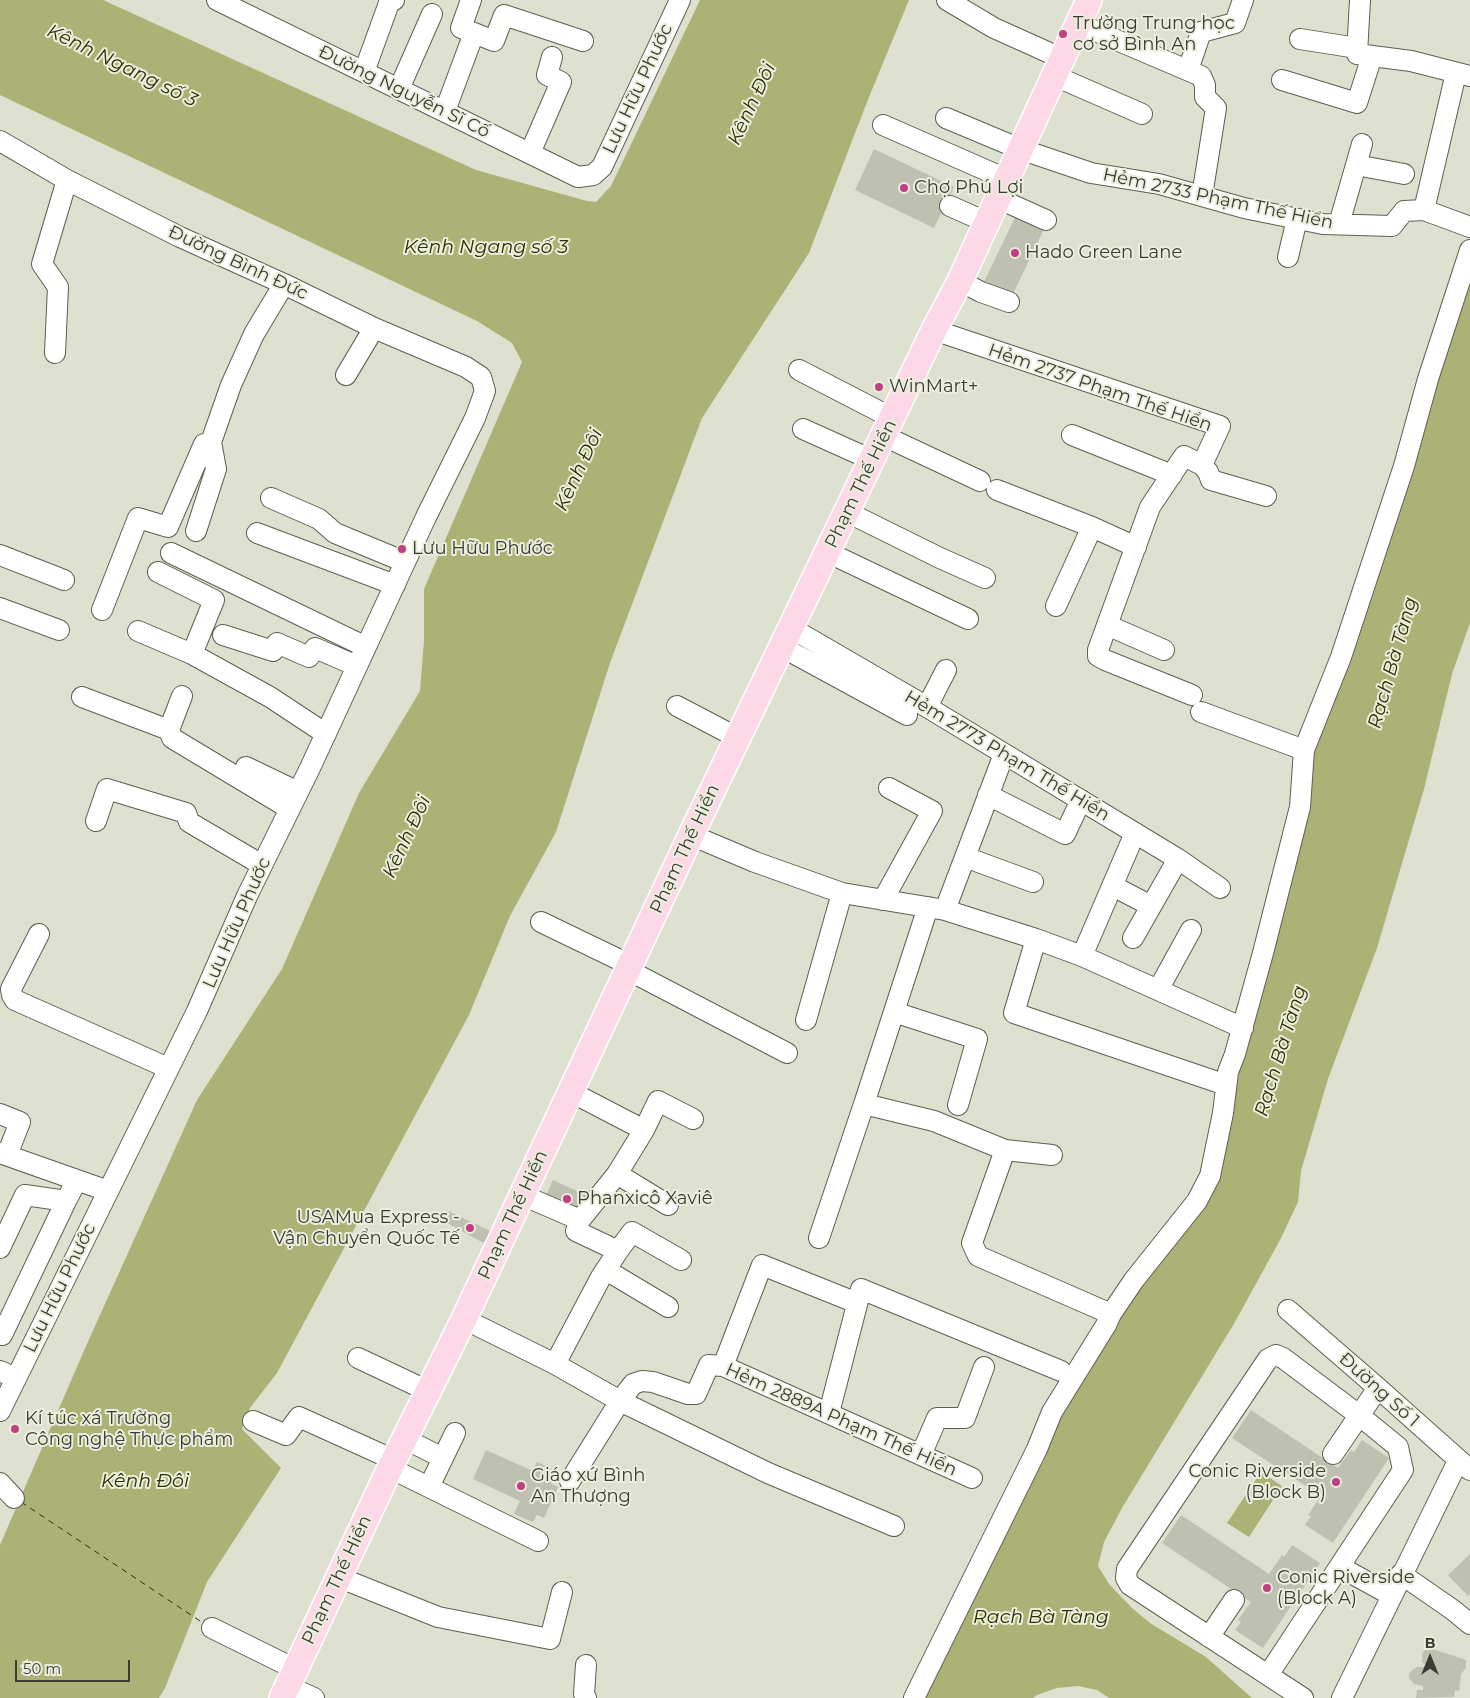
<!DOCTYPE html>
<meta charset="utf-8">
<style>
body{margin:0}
#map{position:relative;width:1470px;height:1698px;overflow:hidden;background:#dfe1d0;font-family:Montserrat,sans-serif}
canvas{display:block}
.north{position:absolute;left:1405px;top:1633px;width:50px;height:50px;-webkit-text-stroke:4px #eceedd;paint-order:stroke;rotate:0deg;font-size:14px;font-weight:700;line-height:20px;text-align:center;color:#3b3c35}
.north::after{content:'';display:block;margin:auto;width:18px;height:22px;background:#3b3c35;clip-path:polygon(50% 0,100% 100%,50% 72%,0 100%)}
.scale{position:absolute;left:15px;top:1660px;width:115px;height:22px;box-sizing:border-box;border:2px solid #3b3c35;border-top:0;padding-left:6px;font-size:15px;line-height:18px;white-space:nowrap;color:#3b3c35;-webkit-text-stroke:4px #eceedd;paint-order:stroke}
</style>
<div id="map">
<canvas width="1470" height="1698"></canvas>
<div class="north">B</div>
<div class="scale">50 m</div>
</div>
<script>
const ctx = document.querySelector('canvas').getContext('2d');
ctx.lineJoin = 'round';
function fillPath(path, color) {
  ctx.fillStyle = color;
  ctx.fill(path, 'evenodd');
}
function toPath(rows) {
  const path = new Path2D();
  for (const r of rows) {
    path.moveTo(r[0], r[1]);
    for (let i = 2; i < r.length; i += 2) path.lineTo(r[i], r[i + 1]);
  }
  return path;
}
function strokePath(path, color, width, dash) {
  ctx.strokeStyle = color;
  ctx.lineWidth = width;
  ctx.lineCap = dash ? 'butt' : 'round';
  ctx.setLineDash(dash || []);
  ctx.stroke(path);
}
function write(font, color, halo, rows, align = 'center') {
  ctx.font = font + ' Montserrat,sans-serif';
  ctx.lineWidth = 4;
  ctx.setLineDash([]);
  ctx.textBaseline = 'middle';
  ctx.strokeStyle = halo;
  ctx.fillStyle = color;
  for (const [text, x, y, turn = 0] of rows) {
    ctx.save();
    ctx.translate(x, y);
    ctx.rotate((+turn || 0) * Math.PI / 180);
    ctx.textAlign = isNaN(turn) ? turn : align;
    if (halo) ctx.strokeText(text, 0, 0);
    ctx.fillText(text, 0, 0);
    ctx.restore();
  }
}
fillPath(toPath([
 [0,0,103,0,476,170,587,201,596,202,611,186,700,0,909,0,867,102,809,253,702,418,610,663,556,832,510,916,469,1015,277,1373,250,1408,242,1429,281,1468,207,1582,165,1688,159,1698,0,1698,0,1545,86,1346,197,1100,282,969,359,793,420,691,424,640,424,589,522,362,512,343,477,321,0,95],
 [1470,274,1470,623,1452,674,1424,789,1377,948,1328,1079,1301,1171,1298,1202,1280,1240,1235,1322,1122,1508,1104,1542,1098,1566,1109,1584,1132,1608,1150,1623,1206,1657,1252,1698,1109,1698,1097,1690,1078,1686,1057,1688,1037,1695,1033,1698,922,1698,1087,1362,1153,1266,1187,1228,1234,1095,1312,743],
 [1261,1472,1282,1486,1249,1537,1227,1523]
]), '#acb275');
strokePath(toPath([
 [21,1502,203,1623]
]), '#2e3100', 1, [6, 5]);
fillPath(toPath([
 [874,149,954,187,934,228,855,190],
 [1018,211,1046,225,1012,296,984,282],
 [553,1180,590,1197,580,1217,544,1200],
 [448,1211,501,1236,496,1250,442,1220],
 [1251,1410,1338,1468,1351,1450,1354,1452,1362,1440,1389,1458,1333,1543,1305,1525,1311,1516,1308,1515,1321,1496,1232,1438],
 [486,1450,533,1471,537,1462,557,1471,551,1484,558,1487,544,1518,537,1515,533,1522,514,1514,520,1501,473,1479],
 [1181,1515,1269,1574,1282,1555,1284,1557,1292,1545,1320,1563,1263,1648,1235,1630,1241,1622,1238,1620,1251,1602,1162,1543],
 [1470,1554,1470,1594,1468,1596,1448,1575],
 [1427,1647,1466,1660,1466,1668,1461,1674,1459,1691,1455,1690,1454,1697,1416,1698,1417,1690,1423,1690,1423,1686,1414,1684,1409,1678,1409,1674,1413,1669,1418,1667,1426,1667,1426,1664,1422,1663,1422,1654]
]), '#bfc1b0');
const minor = toPath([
 [217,0,578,177,593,175,602,167,680,0],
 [947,0,994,28,1063,59],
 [1360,0,1357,54,1411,61,1470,76],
 [1079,24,1201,76,1205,85,1205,97,1216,108,1202,196],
 [474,33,494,41,504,15,583,41],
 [1300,39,1357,48],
 [1188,70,1201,32,1235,23,1243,0],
 [364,72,389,3,394,0],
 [1055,76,1142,114],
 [1282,80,1357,103,1372,56],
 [399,89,432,14],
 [445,111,474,33,461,28,471,0],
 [946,118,1020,149,1091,173,1159,184,1244,208,1323,224,1392,226,1404,211,1424,210,1470,227],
 [883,125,1006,179],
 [0,141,67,180,180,237,284,284,374,328,466,367,481,377,485,391,475,418,426,517,310,768,247,896,197,1011,0,1411],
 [530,153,561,82,547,75,552,57],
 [1356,165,1404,174],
 [997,198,1046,220],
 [950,206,986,222],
 [1424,210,1456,73],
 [1339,224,1362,144],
 [1288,257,1297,219],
 [960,281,981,292,1009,302],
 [934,330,1220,426,1202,465,1184,456,1150,507,1098,650,1098,656,1105,660,1192,695],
 [55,353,58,287,42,264,67,180],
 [799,370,892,418],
 [346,375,374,328],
 [803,429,872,460],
 [1072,435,1172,475],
 [884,436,980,481],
 [1202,465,1208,472,1211,480,1266,496],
 [997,490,1092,527,1136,547],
 [271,498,319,519,335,533,405,562],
 [847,512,940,558,985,578],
 [196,531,216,469,211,442],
 [257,533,395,585],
 [827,552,968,619],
 [171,553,366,647],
 [0,555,64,580],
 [158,572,214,600,192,654,270,697,326,734],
 [1056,606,1092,527],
 [0,608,59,630],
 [102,610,138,518,168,527,204,444,211,442,231,385,254,334,284,284],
 [1107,625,1164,650],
 [791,628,927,707,1178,859,1220,888],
 [138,631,192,654],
 [223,635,273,651,277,643,309,657,315,648,357,666],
 [782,647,907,715],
 [82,697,169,730,172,738,290,809],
 [677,706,738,738],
 [927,707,946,670],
 [1201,712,1304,750],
 [169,730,182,696],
 [246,767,298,792],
 [988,795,1065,834,1081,800],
 [96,821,107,789,186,813,189,822,262,865],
 [691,835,755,862,842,893,945,910,1036,939,1082,956,1243,1028],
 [965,857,1033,882],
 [1113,886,1151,906],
 [883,900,932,811,889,788],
 [928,907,864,1104,934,1121,1005,1150,1052,1155],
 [945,910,1004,754],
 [541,922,630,965],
 [39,934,11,989,12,995,15,1000,168,1068],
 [1133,938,1178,859],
 [1036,939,1014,1013,1226,1085],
 [1082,956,1135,833],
 [628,970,787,1053],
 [1158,990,1191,930],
 [894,1012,977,1039,958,1105],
 [806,1020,842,893],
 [571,1092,644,1130],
 [0,1114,20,1122,7,1155],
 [1005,1150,972,1243,978,1256,1111,1314],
 [0,1153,108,1191],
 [617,1174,668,1205],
 [522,1195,580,1220],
 [819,1238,864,1104],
 [0,1248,25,1195,66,1201,77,1180],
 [618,1251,632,1232,681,1260],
 [606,1270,668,1307],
 [1288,1310,1378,1388,1470,1470],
 [464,1319,555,1364,620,1401,570,1481],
 [0,1334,2,1335,66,1201],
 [358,1358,428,1391],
 [555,1364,601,1277,618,1251,576,1231,580,1220,617,1174,644,1130,658,1101,693,1119],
 [723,1366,762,1265,857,1303],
 [0,1371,16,1378],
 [829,1413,861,1289,1061,1371],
 [253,1421,286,1435,299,1417,394,1460],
 [405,1439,443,1458],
 [1333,1454,1378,1388],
 [921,1455,937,1418,965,1418,984,1367],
 [390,1468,538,1541],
 [0,1483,14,1498],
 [429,1487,455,1433],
 [894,1526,768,1473,620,1401,633,1384,642,1381,653,1382,688,1394,696,1394,709,1365,723,1366,972,1478],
 [1340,1567,1391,1595],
 [1401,1574,1453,1610,1470,1624],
 [338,1577,438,1617,550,1639,562,1592],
 [212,1628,295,1669],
 [1209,1637,1234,1600],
 [586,1665,584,1694,586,1698],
 [1268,1675,1403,1470,1398,1447,1360,1416,1283,1358,1276,1355,1268,1359,1127,1569,1126,1578,1130,1585,1303,1698],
 [287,1686,314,1698],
 [914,1698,1037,1449,1052,1412,1106,1325,1111,1314,1134,1280,1197,1201,1210,1176,1223,1113,1228,1072,1235,1054,1263,953,1300,807,1304,750,1341,657,1404,466,1428,379,1470,250],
 [1342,1698,1458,1461]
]);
const major = toPath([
 [282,1698,390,1468,464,1319,691,835,934,330,960,281,1089,0]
]);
strokePath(minor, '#5d5f50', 22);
strokePath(major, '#fff', 28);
strokePath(minor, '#fff', 20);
strokePath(major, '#fdd9e8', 25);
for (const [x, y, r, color] of [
 [1063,34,5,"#c13e84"],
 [904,188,5,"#c13e84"],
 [1015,253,5,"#c13e84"],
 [879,387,5,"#c13e84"],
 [402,549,5,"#c13e84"],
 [567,1199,5,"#c13e84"],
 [470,1228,5,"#c13e84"],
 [15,1429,5,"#c13e84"],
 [1336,1482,5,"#c13e84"],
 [521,1486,5,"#c13e84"],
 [1267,1588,5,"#c13e84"]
]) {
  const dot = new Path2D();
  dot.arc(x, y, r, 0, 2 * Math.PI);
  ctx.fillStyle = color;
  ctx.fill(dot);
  strokePath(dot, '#eceedd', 2);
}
write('18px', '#3b3c35', '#eceedd', [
 ["Trường Trung học",1073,24],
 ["cơ sở Bình An",1073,45],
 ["Chợ Phú Lợi",914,188],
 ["Hado Green Lane",1025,253],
 ["WinMart+",889,387],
 ["Lưu Hữu Phước",412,549],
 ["Phanxicô Xaviê",577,1199],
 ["USAMua Express -",460,1218,"right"],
 ["Vận Chuyển Quốc Tế",460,1239,"right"],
 ["Kí túc xá Trường",25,1419],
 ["Công nghệ Thực phẩm",25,1440],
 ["Conic Riverside",1326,1472,"right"],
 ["(Block B)",1326,1493,"right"],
 ["Giáo xứ Bình",531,1476],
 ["An Thượng",531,1497],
 ["Conic Riverside",1277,1578],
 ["(Block A)",1277,1599]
], 'left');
write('18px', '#3b3c35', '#eceedd', [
 ["Lưu Hữu Phước",638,89,-65],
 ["Đường Nguyễn Sĩ Cố",404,92,26],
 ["Hẻm 2733 Phạm Thế Hiển",1218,199,12],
 ["Đường Bình Đức",238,263,25],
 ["Hẻm 2737 Phạm Thế Hiển",1100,388,19],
 ["Phạm Thế Hiển",861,484,-64],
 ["Hẻm 2773 Phạm Thế Hiển",1007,756,31],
 ["Phạm Thế Hiển",685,849,-65],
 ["Lưu Hữu Phước",237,923,-66],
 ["Phạm Thế Hiển",513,1215,-65],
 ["Lưu Hữu Phước",60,1288,-64],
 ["Đường Số 1",1379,1390,42],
 ["Hẻm 2889A Phạm Thế Hiển",841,1420,24],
 ["Phạm Thế Hiển",337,1580,-65]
]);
write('italic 19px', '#2e3100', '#eceedd', [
 ["Kênh Ngang số 3",122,66,26],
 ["Kênh Đôi",752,104,-65],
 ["Kênh Ngang số 3",486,247],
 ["Kênh Đôi",579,470,-65],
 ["Rạch Bà Tàng",1393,663,-74],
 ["Kênh Đôi",407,837,-65],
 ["Rạch Bà Tàng",1281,1051,-73],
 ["Kênh Đôi",145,1481],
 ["Rạch Bà Tàng",1041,1617]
]);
</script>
